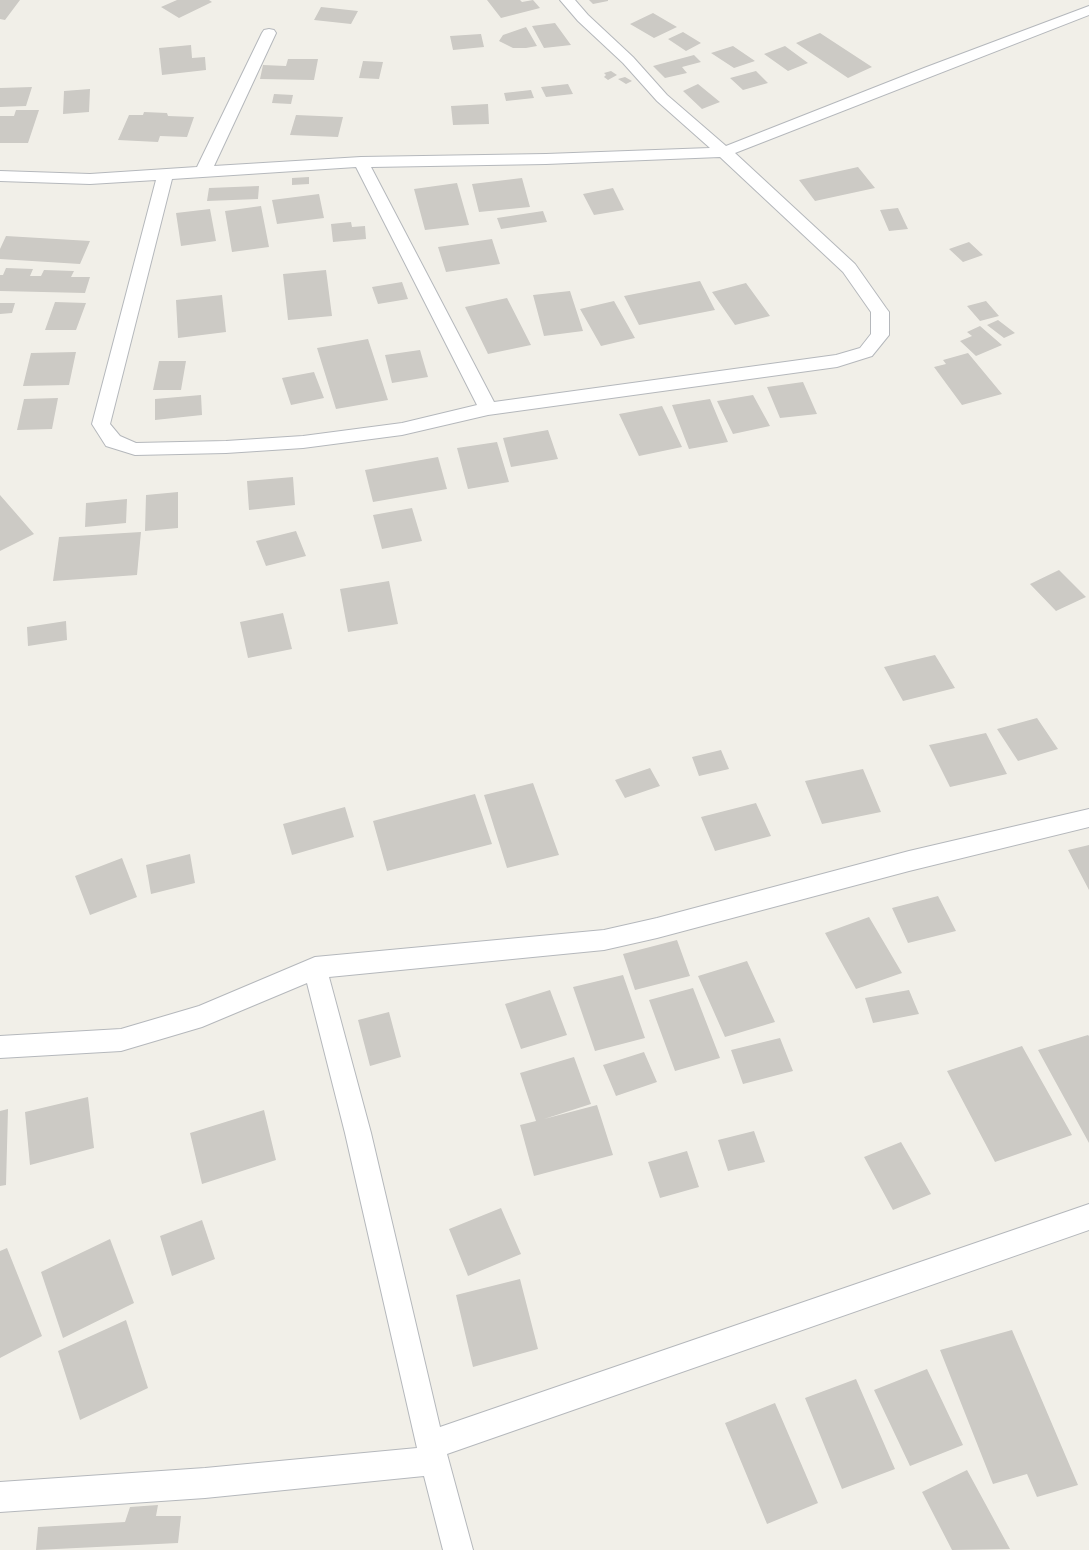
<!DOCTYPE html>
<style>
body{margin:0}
canvas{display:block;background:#f1efe8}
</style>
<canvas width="1089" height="1550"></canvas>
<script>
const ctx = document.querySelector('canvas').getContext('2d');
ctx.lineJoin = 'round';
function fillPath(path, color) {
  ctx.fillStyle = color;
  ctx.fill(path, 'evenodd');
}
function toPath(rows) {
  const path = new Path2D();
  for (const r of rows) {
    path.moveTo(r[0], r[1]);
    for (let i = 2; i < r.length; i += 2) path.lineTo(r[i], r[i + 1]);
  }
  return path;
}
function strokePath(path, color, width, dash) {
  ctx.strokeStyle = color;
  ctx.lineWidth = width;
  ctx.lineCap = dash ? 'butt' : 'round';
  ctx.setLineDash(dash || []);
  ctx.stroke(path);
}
fillPath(toPath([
 [0,0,20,0,5,20,0,19],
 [177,0,209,0,212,2,179,18,161,7],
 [487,0,520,0,522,2,533,0,540,8,501,18],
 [589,0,608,0,608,1,593,4],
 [321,7,358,11,351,24,314,20],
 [653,13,677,27,654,38,630,24],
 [555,23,571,45,544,48,532,26],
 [526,27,537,46,526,48,513,48,499,41,503,35],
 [683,32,701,43,686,51,668,39],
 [820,33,872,67,848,78,796,43],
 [481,34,484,47,453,50,450,36],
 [191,45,192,58,205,57,206,70,162,75,159,48],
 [733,46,755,61,734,68,711,53],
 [785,46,808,63,788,71,764,54],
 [694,55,701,62,682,67,687,73,665,78,653,66],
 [288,59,318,59,314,80,260,79,263,65,286,66],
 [363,61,383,62,379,79,359,78],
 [611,71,617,75,608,80,604,77,606,75,604,73],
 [756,71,768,83,743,90,730,78],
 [625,77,632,81,626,84,618,79],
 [568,84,573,94,546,97,541,87],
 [698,84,720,102,702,109,683,91],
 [32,87,26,106,0,107,0,88],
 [90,89,89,112,63,114,64,91],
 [531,90,534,98,506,101,504,93],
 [274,94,293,95,291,104,272,103],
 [488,104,489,124,453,125,451,106],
 [16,110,39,110,28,143,0,143,0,116,14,116],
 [144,112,167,113,168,116,194,117,187,137,160,136,158,142,118,140,129,115,143,115],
 [296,115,343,117,338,137,290,135],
 [858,167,875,188,815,201,799,180],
 [309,177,309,184,292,185,292,178],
 [522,178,530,207,479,212,472,184],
 [457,183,469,225,425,230,414,189],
 [259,186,258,199,207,201,209,188],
 [613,188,624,210,594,215,583,194],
 [319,194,324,218,277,224,272,200],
 [261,206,269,247,232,252,225,211],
 [898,208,908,229,889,231,880,210],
 [210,209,216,241,181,246,176,213],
 [543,211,547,222,501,229,497,218],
 [351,222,352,227,365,226,366,239,333,242,331,224],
 [6,236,90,241,80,264,0,259,0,249],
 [492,239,500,264,446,272,438,247],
 [969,242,983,255,963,262,949,249],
 [6,268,33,269,30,276,41,276,44,270,74,271,71,277,90,277,85,293,0,291,0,275,3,275],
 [326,270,332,316,288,320,283,274],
 [700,281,715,310,639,325,624,296],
 [402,282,408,299,378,304,372,287],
 [746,283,770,316,735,325,712,292],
 [570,291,583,331,544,336,533,295],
 [222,295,226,332,178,338,176,300],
 [507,298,531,345,488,354,465,307],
 [614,301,635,338,601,346,580,309],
 [986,301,999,316,980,321,967,306],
 [55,302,86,303,76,330,45,330],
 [0,303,15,303,12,313,0,314],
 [998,320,1015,333,1004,338,987,325],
 [980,326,1002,345,976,356,960,341,972,336,967,332],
 [368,339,388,400,336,409,317,348],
 [420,350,428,377,392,383,385,355],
 [76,352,69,385,23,386,31,353],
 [968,353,1002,394,962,405,934,367,946,364,943,360],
 [159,361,186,361,181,390,153,390],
 [314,372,324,398,291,405,282,378],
 [803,382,817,414,780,418,767,387],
 [201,395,202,415,155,420,155,399],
 [753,395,770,426,733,434,717,401],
 [58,398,52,429,17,430,24,399],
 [710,399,728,442,689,449,672,405],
 [662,406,682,447,639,456,619,414],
 [548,430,558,459,511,467,503,438],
 [497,442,509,482,468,489,457,448],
 [438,457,447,489,373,502,365,470],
 [293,477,295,505,249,510,247,481],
 [178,492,178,528,145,531,146,495],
 [0,495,34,534,0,551],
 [127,499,126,523,85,527,86,503],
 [412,508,422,541,382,549,373,515],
 [296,531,306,556,266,566,256,541],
 [141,532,137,575,53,581,59,537],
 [1059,570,1086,597,1056,611,1030,584],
 [389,581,398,624,348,632,340,589],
 [283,613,292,649,248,658,240,622],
 [66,621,67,640,28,646,27,627],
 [935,655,955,688,903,701,884,667],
 [1037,718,1058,749,1018,761,997,729],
 [986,733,1007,774,950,787,929,745],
 [721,750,729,769,699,776,692,757],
 [650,768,660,786,625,798,615,780],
 [863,769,881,812,822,824,805,781],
 [533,783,559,855,507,868,484,795],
 [475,794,492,844,387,871,373,821],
 [756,803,771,836,715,851,701,817],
 [345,807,354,837,292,855,283,824],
 [1089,845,1089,890,1068,850],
 [190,854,195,883,151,894,146,865],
 [122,858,137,897,90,915,75,876],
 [938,896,956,931,908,943,892,908],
 [869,917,902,973,856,989,825,933],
 [677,940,690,976,635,990,623,954],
 [747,961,775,1022,725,1037,698,976],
 [623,975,645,1038,595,1051,573,987],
 [693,988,720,1058,675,1071,649,1000],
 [550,990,567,1035,521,1049,505,1004],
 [909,990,919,1014,873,1023,865,998],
 [389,1012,401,1057,370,1066,358,1020],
 [1088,1035,1089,1036,1089,1143,1038,1050],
 [780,1038,793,1071,743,1084,731,1050],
 [1022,1046,1072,1135,995,1162,947,1071],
 [644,1052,657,1082,616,1096,603,1065],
 [574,1057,591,1104,544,1119,597,1105,613,1155,534,1176,520,1125,536,1121,520,1073],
 [88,1097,94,1148,30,1165,25,1112],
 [8,1109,6,1185,0,1186,0,1111],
 [264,1110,276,1160,202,1184,190,1133],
 [754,1131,765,1162,728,1171,718,1140],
 [901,1142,931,1194,893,1210,864,1157],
 [687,1151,699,1187,660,1198,648,1162],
 [501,1208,521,1254,468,1276,449,1229],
 [202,1220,215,1259,172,1276,160,1236],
 [110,1239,134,1303,63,1338,41,1272],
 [7,1248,42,1336,0,1358,0,1251],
 [520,1279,538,1349,473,1367,456,1295],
 [126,1320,148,1388,80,1420,58,1351],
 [1012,1330,1078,1485,1037,1497,1027,1474,993,1484,940,1350],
 [927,1369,963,1445,910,1466,874,1390],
 [856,1379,895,1469,842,1489,805,1398],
 [775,1403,818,1503,767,1524,725,1423],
 [967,1470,1010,1549,952,1550,922,1492],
 [158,1505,156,1516,181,1516,178,1543,36,1550,38,1527,125,1522,130,1507]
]), '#cccac5');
const minor = toPath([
 [560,0,575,0,588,15,633,57,667,95,726,146,924,68,1089,6,1089,15,735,153,855,264,886,308,889,312,889,335,872,356,837,367,488,415,402,435,303,448,226,453,135,455,106,446,92,424,156,180,90,184,0,181,0,171,90,174,197,167,262,33,264,30,269,29,274,30,276,33,214,166,361,157,546,154,710,148,657,101,623,63,578,21,560,0],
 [720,157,843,272,871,312,871,334,860,348,836,355,494,402,371,167,546,164,720,157],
 [356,167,477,405,402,423,303,436,226,441,136,443,120,436,110,424,172,179,356,167],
 [1089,809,1089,827,909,871,657,938,604,950,329,977,371,1133,440,1427,1089,1204,1089,1230,447,1454,473,1550,443,1550,424,1476,205,1498,0,1512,0,1482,205,1468,417,1448,345,1133,307,983,202,1027,121,1051,0,1058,0,1036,121,1029,199,1006,315,957,604,930,657,918,909,851,1089,809]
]);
strokePath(minor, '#b5b8bc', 2);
fillPath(minor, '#fff');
</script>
